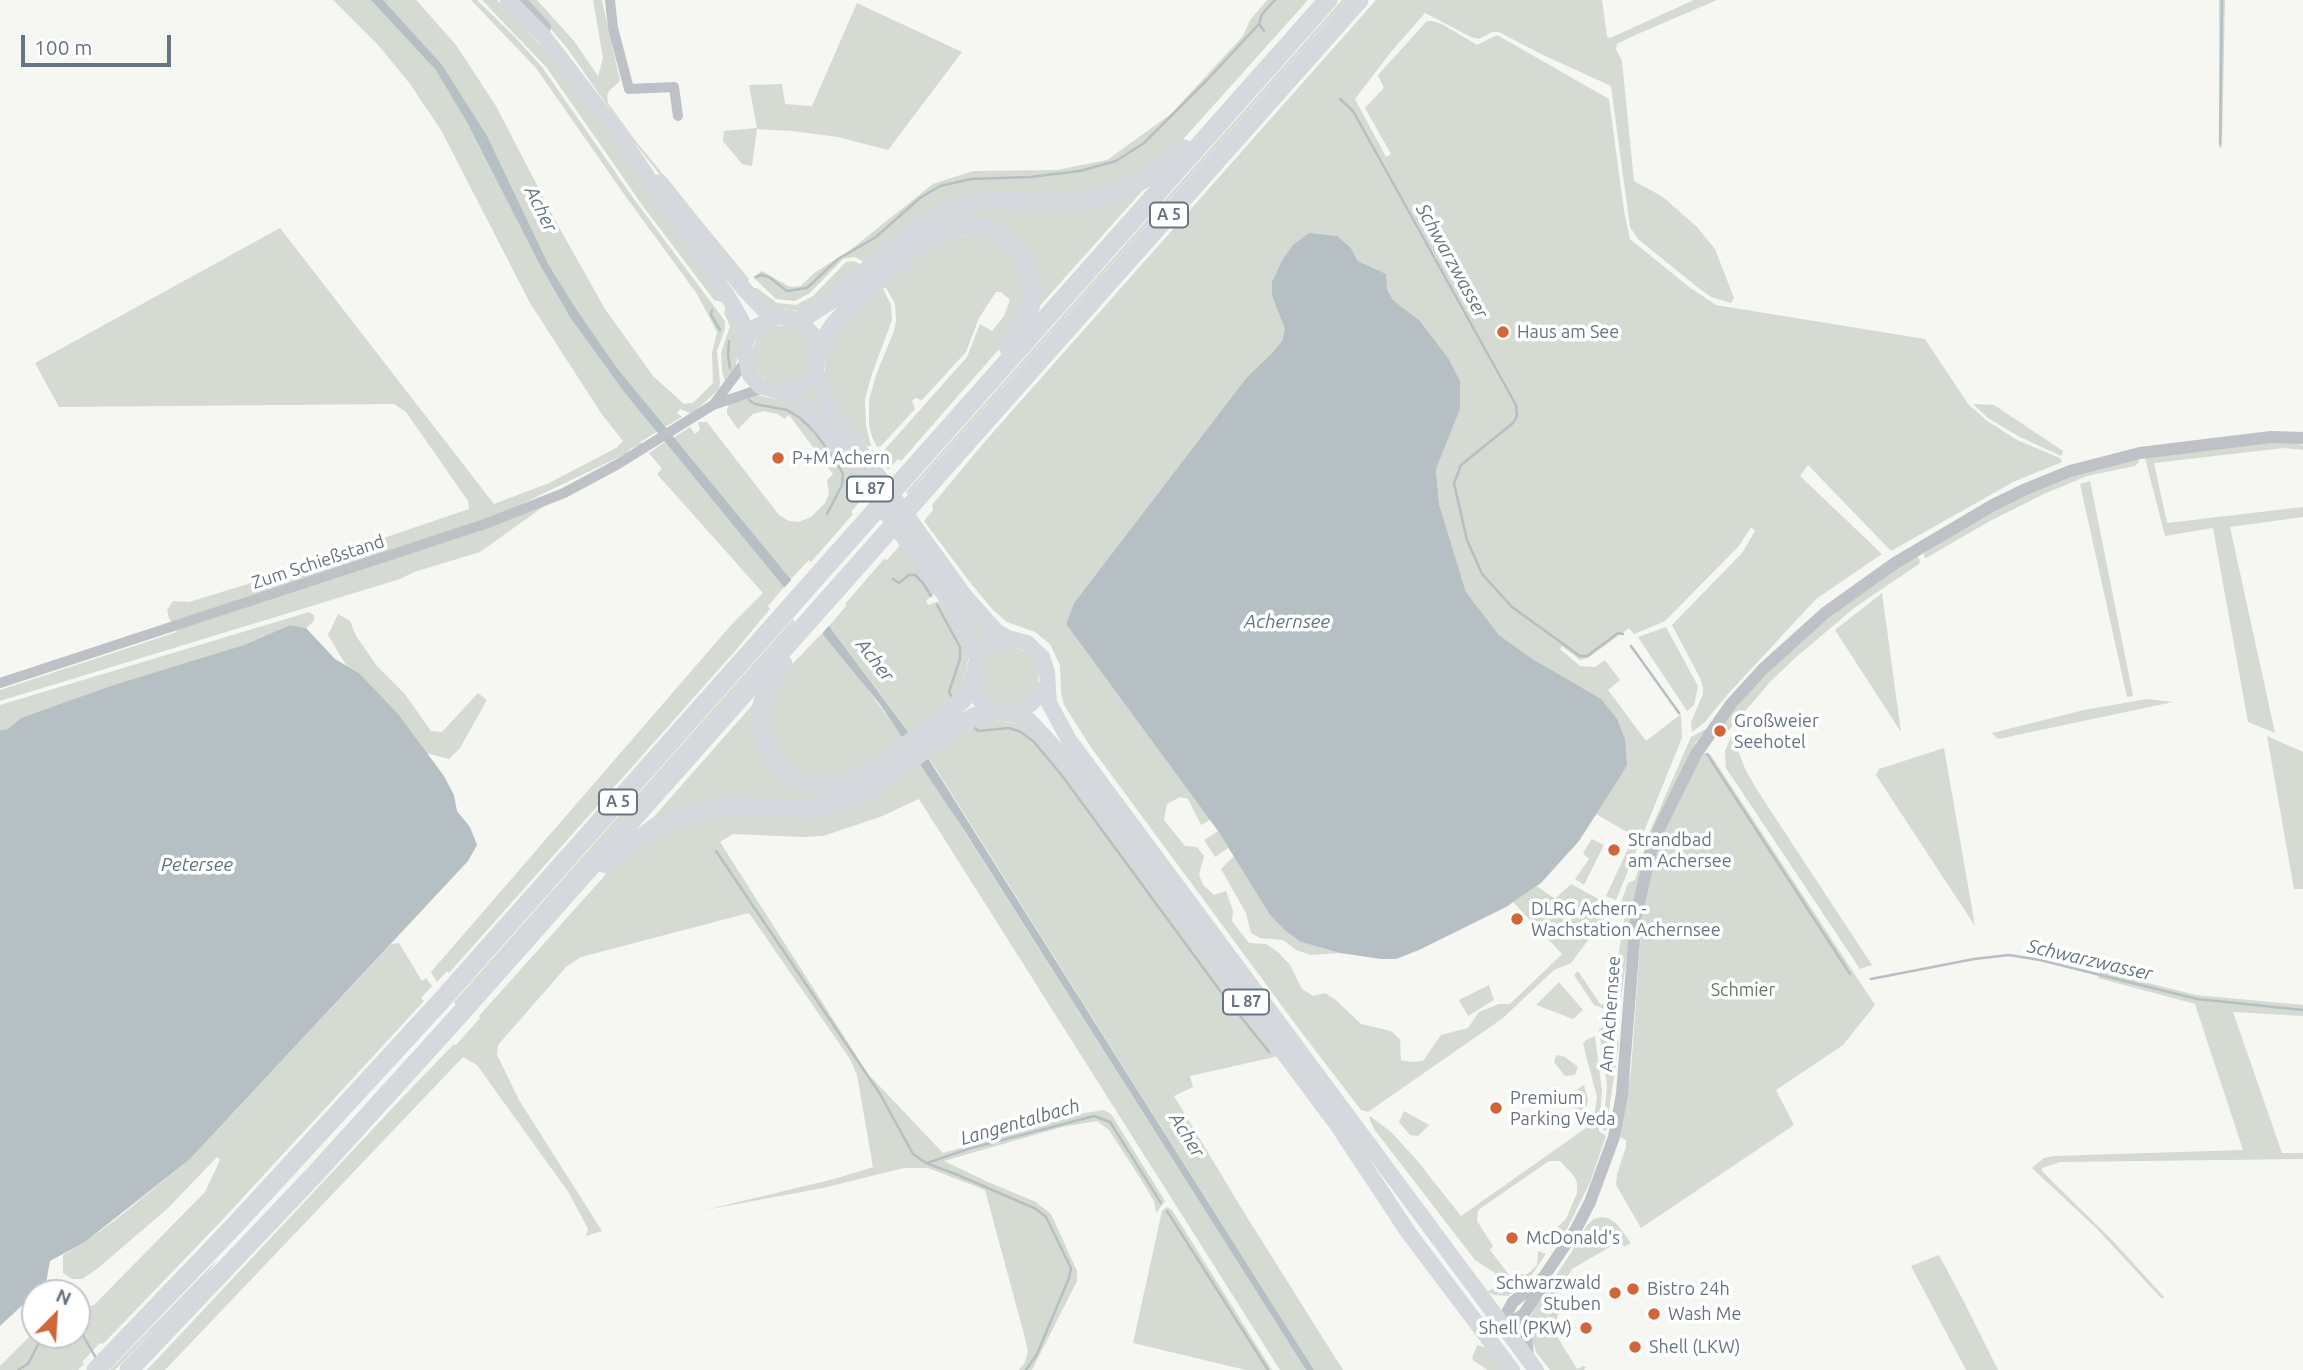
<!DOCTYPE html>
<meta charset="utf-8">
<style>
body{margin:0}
#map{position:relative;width:2303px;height:1370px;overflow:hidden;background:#f6f6f3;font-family:Ubuntu,sans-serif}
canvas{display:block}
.north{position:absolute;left:21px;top:1279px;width:70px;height:70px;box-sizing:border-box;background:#fff;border:2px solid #c3c7cd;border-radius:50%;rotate:24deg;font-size:19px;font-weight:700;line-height:28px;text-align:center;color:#687481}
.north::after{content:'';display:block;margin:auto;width:24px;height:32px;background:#d06639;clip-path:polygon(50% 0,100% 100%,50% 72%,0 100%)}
.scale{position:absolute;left:21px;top:35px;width:150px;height:32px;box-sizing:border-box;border:4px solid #687481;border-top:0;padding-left:9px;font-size:21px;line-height:24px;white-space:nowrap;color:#687481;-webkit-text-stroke:5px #fff;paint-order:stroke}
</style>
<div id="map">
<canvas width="2303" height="1370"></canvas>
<div class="north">N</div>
<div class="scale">100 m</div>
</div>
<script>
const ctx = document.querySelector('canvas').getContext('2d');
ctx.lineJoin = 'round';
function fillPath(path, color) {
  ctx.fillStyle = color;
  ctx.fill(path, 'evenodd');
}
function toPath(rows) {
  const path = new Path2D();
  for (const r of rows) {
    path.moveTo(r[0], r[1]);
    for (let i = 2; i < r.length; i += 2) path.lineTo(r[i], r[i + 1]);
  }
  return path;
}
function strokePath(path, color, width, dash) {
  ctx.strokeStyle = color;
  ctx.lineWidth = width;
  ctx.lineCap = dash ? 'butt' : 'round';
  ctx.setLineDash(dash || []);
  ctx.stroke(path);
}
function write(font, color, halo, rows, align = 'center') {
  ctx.font = font + ' Ubuntu,sans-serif';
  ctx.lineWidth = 7;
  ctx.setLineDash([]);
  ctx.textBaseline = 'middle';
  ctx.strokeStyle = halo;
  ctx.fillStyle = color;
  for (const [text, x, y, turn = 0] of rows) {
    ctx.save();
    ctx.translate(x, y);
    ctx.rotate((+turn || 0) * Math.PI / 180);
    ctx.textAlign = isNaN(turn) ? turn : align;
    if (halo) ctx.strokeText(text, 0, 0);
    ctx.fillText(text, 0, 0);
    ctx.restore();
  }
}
fillPath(toPath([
 [333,0,416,0,418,2,456,45,496,106,556,222,605,309,653,376,684,404,693,403,713,383,712,353,717,332,697,294,626,197,536,68,471,0,477,0,515,37,542,67,634,199,725,321,725,329,717,351,720,383,719,389,692,414,680,409,677,413,682,417,640,442,642,444,630,449,625,454,495,517,550,502,480,552,414,572,400,579,0,701,0,690,177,632,169,618,167,610,173,601,189,602,251,583,469,509,468,501,406,412,394,404,59,407,35,363,280,228,494,504,549,483,616,448,623,441,601,413,530,303,441,130,410,84,379,46],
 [482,0,497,0,507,9,547,52,596,113,722,302,714,300,645,209,547,68],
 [526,0,537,0,574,41,598,76,603,58,593,0,602,0,620,81,609,91,607,96,608,103,634,139,749,279,747,283,628,135,567,48],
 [1267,0,1308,0,1169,155,1101,193,992,195,864,262,855,257,843,259,810,293,795,301,776,299,753,277,762,271,790,287,801,286,814,273,849,251,933,184,973,171,1057,170,1107,160,1171,114,1243,36,1250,20],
 [1342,0,1346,0,908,494,906,492],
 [1376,0,1602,0,1607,37,1610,38,1694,0,1717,0,1633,36,1617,44,1616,49,1622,61,1634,181,1663,197,1697,227,1715,249,1734,298,1731,303,1711,297,1696,286,1638,239,1630,227,1611,86,1543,55,1499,32,1492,32,1479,39,1471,37,1425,13,1391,52,1355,99,1386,157,1391,154,1365,108,1384,88,1378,75,1417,32,1427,21,1432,21,1442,24,1477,45,1497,35,1609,99,1624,211,1630,239,1689,287,1716,305,1728,307,1925,339,1968,404,1986,420,2017,440,2060,458,2062,462,2015,481,1891,551,1808,465,1800,476,1882,554,1816,599,1728,694,1705,722,1692,732,1691,722,1703,694,1703,688,1700,678,1672,625,1742,553,1755,531,1751,527,1739,546,1665,621,1634,634,1629,628,1588,658,1580,660,1562,646,1560,649,1580,666,1595,667,1605,660,1620,680,1608,690,1646,741,1681,714,1682,738,1616,900,1606,896,1634,836,1596,814,1620,777,1534,660,1499,635,1466,592,1439,504,1436,469,1460,408,1460,381,1449,359,1420,321,1393,300,1387,289,1385,274,1358,261,1351,248,1272,296,1285,329,1282,341,1272,353,1247,377,1074,603,1066,624,1210,820,1201,825,1188,799,1180,797,1167,804,1164,820,1185,846,1197,847,1204,856,1199,875,1203,885,1214,895,1226,891,1233,911,1232,921,1249,943,1266,944,1278,952,1290,965,1302,989,1313,996,1325,993,1336,1000,1361,1024,1391,1031,1400,1039,1401,1060,1410,1062,1423,1061,1441,1035,1468,1028,1479,1012,1499,1004,1510,1004,1562,954,1513,902,1537,886,1555,899,1571,884,1613,907,1571,963,1554,970,1503,1018,1368,1112,1361,1110,1302,1033,1090,746,1064,705,1061,692,1060,665,1050,644,1035,632,1007,622,993,610,969,581,924,521,933,510,932,505,988,438],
 [2219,0,2225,0,2222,148,2219,147],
 [857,3,962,52,888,150,838,137,792,131,757,129,752,166,742,164,723,141,724,131,757,128,749,85,782,84,785,104,812,106],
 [1143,190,1036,310,1003,231,909,242,955,213],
 [970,229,1012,249,1028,293,1007,340,901,461,898,459,888,470,879,456,967,357,980,324,992,331,1004,316,1010,300,1001,292,996,292,979,318,966,352,922,400,915,398,912,401,915,409,881,446,877,447,872,437,869,425,869,400,876,375,894,331,896,321,895,304,884,284,923,246],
 [854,261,861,265,854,275,801,311,774,308,752,288,757,288,777,303,796,305,813,296,846,262],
 [882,287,891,305,892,320,872,374,865,399,866,425,871,446,867,446,846,420,824,377,827,346],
 [727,306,738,328,739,338,736,367,725,381,722,371,721,353,730,326,724,313],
 [787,325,801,332,808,341,811,359,808,376,798,382,781,384,770,382,760,375,753,361,753,349,758,331,768,327],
 [813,386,963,603,992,639,981,644,840,438,802,391],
 [752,394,786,401,798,408,866,494,851,512,853,514,811,562,809,560,790,580,673,438,690,427,695,434,700,430,698,422,707,422,779,515,789,521,799,522,811,517,825,503,829,494,827,480,833,474,789,415,784,419,778,414,763,411,753,414,738,429,727,414,727,409,729,404],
 [1973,404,1994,405,2063,451,2061,456,2018,436,1988,418],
 [665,442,785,586,768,606,770,609,736,650,449,973,447,971,437,982,431,972,732,624,763,593,657,474,662,469,649,453],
 [2287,442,2303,445,2303,450,2284,448,2154,463,2167,523,2303,507,2303,517,2230,527,2275,733,2248,722,2213,528,2165,536,2145,458,2257,444],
 [2138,458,2139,462,2135,466,2087,476,2044,494,1990,521,1926,558,1924,557,1924,553,1990,512,2074,474],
 [2090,481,2133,696,2127,697,2080,484],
 [902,543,935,593,926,601,928,605,939,601,963,635,969,655,963,688,910,733,829,626,846,606,845,604,884,559,887,560],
 [1914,556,1917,556,1920,560,1919,564,1854,608,1794,659,1770,682,1724,736,1721,737,1718,729,1756,684,1806,636,1862,592],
 [1882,593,1901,732,1835,630],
 [309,612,314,615,314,621,306,628,290,625,244,645,21,718,8,729,0,730,0,705],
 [338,614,350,621,356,636,377,666,404,693,431,731,442,732,478,693,487,700,460,748,449,759,426,753,397,714,359,673,346,665,328,635],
 [793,619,795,622,456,1005,454,1002],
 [1666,627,1698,686,1694,705,1687,711,1638,637],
 [823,632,856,673,903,738,888,750,831,782,783,766,764,718,784,673],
 [1002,647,1012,647,1024,651,1034,659,1039,673,1038,687,1035,693,1013,707,998,704,986,695,981,685,981,672,987,653],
 [2147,699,2173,702,1998,739,1992,733,2084,710],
 [755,702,764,753,844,796,651,820],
 [991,719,1023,725,1055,757,1279,1056,1190,1076,1193,1087,1174,1096,1245,1214,1343,1370,1314,1370,929,758,941,744],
 [1708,728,1696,742,1660,815,1633,912,1620,905,1628,883,1635,880,1650,831,1691,737],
 [1732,735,1746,771,1761,796,1872,965,1860,969,1726,768,1725,751],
 [2267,736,2303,752,2303,889,2294,889],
 [1944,748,1975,926,1876,775,1879,769],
 [1704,753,1710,754,1875,1005,1843,1045,1776,1090,1794,1125,1641,1228,1616,1185,1617,1174,1626,1147,1626,1140,1620,1137,1631,1071,1643,904,1660,838,1701,755],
 [921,763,1306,1370,1280,1370,919,799,880,817,823,836,801,837,733,834,720,842,868,1074,943,1153,1079,1114,1104,1110,1111,1114,1165,1201,1156,1213,1154,1201,1140,1178,1109,1130,1097,1121,1062,1127,944,1161,988,1182,1036,1202,1051,1214,1077,1271,1077,1281,1032,1370,1019,1370,1025,1362,1028,1351,1025,1338,985,1190,928,1168,904,1168,823,1188,705,1210,834,1179,873,1167,857,1075,850,1059,749,913,581,957,567,966,498,1045,497,1055,519,1100,602,1231,586,1236,588,1229,569,1193,477,1065,463,1057,165,1370,147,1370,400,1100,454,1044,456,1045,480,1018,479,1016,616,863,691,817,804,814],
 [1218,831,1228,848,1215,857,1204,840],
 [1592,839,1604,845,1584,885,1575,879,1589,859,1583,853],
 [1234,856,1270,915,1301,942,1340,953,1311,955,1296,950,1283,940,1260,938,1251,933,1246,913,1221,869],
 [1625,914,1632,918,1621,998,1616,1005,1605,1009,1594,1005,1574,975,1578,971,1601,1005,1611,1000],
 [399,943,422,981,426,978,432,986,421,998,424,1001,225,1217,103,1344,100,1343,82,1362,84,1364,78,1370,0,1370,0,1366,35,1331,35,1335,77,1335,77,1310,94,1305,205,1192,220,1160,217,1157,167,1209,97,1269,82,1279,72,1279,63,1273,63,1255,85,1242,114,1221,190,1159,391,944],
 [2100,971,2196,995,2303,1005,2303,1016,2233,1012,2282,1153,2303,1153,2303,1159,2060,1162,2042,1168,2042,1171,2114,1242,2165,1298,2161,1298,2097,1229,2032,1168,2044,1158,2054,1156,2243,1150,2195,1004,2098,978],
 [1559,982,1583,1010,1573,1019,1536,1005],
 [1489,985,1494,1000,1468,1016,1459,1000],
 [1604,1026,1616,1036,1619,1042,1606,1131,1603,1130,1607,1085,1599,1030],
 [1595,1036,1602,1091,1599,1131,1606,1136,1590,1182,1567,1229,1555,1243,1548,1236,1566,1219,1577,1193,1577,1182,1574,1176,1560,1161,1549,1161,1481,1208,1478,1211,1477,1221,1493,1246,1490,1250,1510,1276,1515,1273,1525,1275,1530,1272,1537,1265,1538,1251,1546,1254,1531,1276,1519,1288,1508,1296,1494,1295,1487,1292,1495,1287,1495,1273,1475,1260,1374,1129,1369,1118,1370,1116,1391,1132,1415,1158,1461,1216,1593,1123,1597,1097,1583,1044,1586,1040],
 [1556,1055,1565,1057,1578,1067,1575,1075,1565,1076,1554,1062],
 [1584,1085,1588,1099,1587,1105,1580,1111,1559,1101],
 [1404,1111,1429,1125,1418,1136,1410,1135,1399,1122],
 [1167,1207,1172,1210,1272,1370,1246,1370,1133,1343,1162,1211],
 [1601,1217,1608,1218,1616,1223,1631,1243,1624,1247,1620,1241,1572,1269,1552,1303,1561,1305,1556,1321,1550,1325,1577,1369,1583,1366,1586,1367,1584,1370,1550,1370,1536,1352,1532,1341,1530,1318,1538,1302,1571,1253,1587,1225,1594,1219],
 [1939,1255,1962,1298,1998,1370,1966,1370,1911,1266],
 [218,1259,203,1279,115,1370,110,1370],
 [1477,1345,1487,1348,1504,1370,1488,1370,1474,1361,1472,1358]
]), '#d5dad3');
fillPath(toPath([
 [371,0,383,0,442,65,487,136,548,264,574,306,616,367,829,626,928,758,1314,1370,1306,1370,964,830,879,703,625,393,570,317,539,263,468,124,436,70],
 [1309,233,1337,236,1351,248,1358,261,1386,274,1387,289,1393,300,1420,321,1449,359,1460,381,1460,409,1436,469,1439,504,1466,592,1499,635,1534,660,1601,699,1617,719,1625,739,1627,765,1620,777,1579,841,1541,883,1506,907,1419,950,1396,959,1381,959,1340,953,1301,942,1286,931,1270,915,1218,831,1066,624,1074,603,1247,377,1272,353,1282,341,1285,329,1272,296,1272,282,1283,259,1293,245],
 [290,625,306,628,335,659,359,673,398,714,444,776,454,795,457,811,470,827,477,845,468,861,190,1159,85,1242,50,1261,46,1283,0,1326,0,730,8,729,21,718,111,686,244,645]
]), '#b6bfc4');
fillPath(toPath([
 [793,578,831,623,821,635,783,589]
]), '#f6f6f3');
strokePath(toPath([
 [1264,31,1259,24,1262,14,1275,0],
 [1340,99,1353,111,1516,405,1517,416,1513,423,1461,465,1454,483,1467,540,1482,574,1512,607,1580,656,1587,656,1618,633,1623,634],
 [2220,144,2222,0],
 [756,277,761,275,769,277,787,291,807,288,838,259,876,237,920,198,940,186,971,179,1030,177,1080,171,1116,161,1144,143,1208,79,1259,24],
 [712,310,711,315,720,330],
 [729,341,728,355,730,368],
 [749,400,755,404,787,410,800,418,814,431,837,463,843,474,842,485,827,514],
 [893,579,899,583,909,575,915,575,923,583,931,596],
 [937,605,960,647,960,659,949,692,952,697],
 [1631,646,1679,713],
 [975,728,978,731,1009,728,1021,732,1034,742,1060,773,1221,992,1269,1052],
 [1707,754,1850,974],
 [716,851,880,1094,913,1154,926,1163,958,1175,1036,1209,1046,1217,1071,1268,1069,1278,1037,1354,1026,1370],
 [1871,979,1974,959,2009,955,2040,960,2197,999,2303,1010],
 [927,1163,968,1149,1094,1116,1110,1122,1161,1203],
 [1167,1211,1268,1370],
 [77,1330,81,1332,96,1358],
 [18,1370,28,1364,43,1335]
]), '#b6bfc4', 2.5);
strokePath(toPath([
 [610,0,613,28,629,89,674,87,678,116],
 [714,404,745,362],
 [0,683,485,524,564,493,618,464,713,405,763,388]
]), '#bec1c5', 10);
strokePath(toPath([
 [520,0,545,27],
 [1524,1314,1528,1358],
 [1501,1323,1513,1302,1543,1278,1576,1229,1590,1202,1614,1137,1622,1094,1636,916,1650,855,1659,829,1696,754,1731,704,1763,669,1825,613,1895,563,1993,505,2026,489,2070,471,2140,453,2271,437,2303,438],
 [1483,1332,1501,1323,1510,1323,1524,1314,1540,1289,1543,1278]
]), '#bec1c5', 12);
strokePath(toPath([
 [508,0,542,34,618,133,730,300,742,321,747,339],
 [660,182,744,289,763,309,774,316,790,318,802,323,815,337,819,356,814,377,805,384,784,392],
 [777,317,753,328,750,332,745,344,745,355,750,375,760,386,789,394,799,400,843,452,946,597,971,638,977,659],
 [816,371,823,391,840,423,964,595,997,632,1008,638,1027,643,1042,657,1047,672,1049,703,1069,740,1536,1370],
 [1011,639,987,647,977,659,973,678,975,691,979,699,997,712,1017,715,1029,720,1063,757,1338,1126,1408,1232,1512,1370],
 [1013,714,1032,703,1047,685]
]), '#d5d8dc', 16);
strokePath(toPath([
 [798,321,842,293,917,227,946,210,985,200,1066,203,1102,198,1124,190,1144,179,1184,149],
 [819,348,834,325,858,299,924,240,947,228,970,225,983,226,1005,237,1022,255,1028,268,1032,288,1030,308,1024,321,1008,347],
 [783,664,768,689,762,705,760,725,763,740,774,761,785,773,799,781,820,787,836,786,848,783,880,765,938,722,963,699,973,684],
 [606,864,656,827,697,811,733,806,812,809,827,807,850,799,877,784,956,727,974,717,993,710],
 [96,1370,235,1225,440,1002,1328,0],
 [129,1370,316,1173,453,1022,1359,0]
]), '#d5d8dc', 19);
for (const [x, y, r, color] of [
 [1503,332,7,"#d06639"],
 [778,458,7,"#d06639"],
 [1720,731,7,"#d06639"],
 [1614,850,7,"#d06639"],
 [1517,919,7,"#d06639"],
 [1496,1108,7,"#d06639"],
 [1512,1238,7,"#d06639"],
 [1633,1289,7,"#d06639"],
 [1615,1293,7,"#d06639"],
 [1654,1314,7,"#d06639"],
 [1586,1328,7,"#d06639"],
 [1635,1347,7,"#d06639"]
]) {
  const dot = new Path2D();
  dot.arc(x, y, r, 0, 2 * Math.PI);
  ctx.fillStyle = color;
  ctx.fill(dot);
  strokePath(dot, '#fff', 2.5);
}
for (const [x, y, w] of [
 [1169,215,38],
 [870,489,46],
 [618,802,38],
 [1246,1002,46]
]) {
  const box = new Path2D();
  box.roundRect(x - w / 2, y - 12.5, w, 25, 5);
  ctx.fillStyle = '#fff';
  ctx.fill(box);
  strokePath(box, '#687481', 2);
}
write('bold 16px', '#687481', null, [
 ["A 5",1169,215],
 ["L 87",870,489],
 ["A 5",618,802],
 ["L 87",1246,1002]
]);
write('18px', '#687481', '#fff', [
 ["Haus am See",1517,332],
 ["P+M Achern",792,458],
 ["Großweier",1734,721],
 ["Seehotel",1734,742],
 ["Strandbad",1628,840],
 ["am Achersee",1628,861],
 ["DLRG Achern -",1531,909],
 ["Wachstation Achernsee",1531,930],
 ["Premium",1510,1098],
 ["Parking Veda",1510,1119],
 ["McDonald's",1526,1238],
 ["Schwarzwald",1601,1283,"right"],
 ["Stuben",1601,1304,"right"],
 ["Bistro 24h",1647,1289],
 ["Wash Me",1668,1314],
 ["Shell (PKW)",1572,1328,"right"],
 ["Shell (LKW)",1649,1347]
], 'left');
write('18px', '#687481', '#fff', [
 ["Zum Schießstand",318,562,-18],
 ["Am Achernsee",1610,1014,-86]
]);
write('18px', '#697966', '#fff', [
 ["Schmier",1743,990]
]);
write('italic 19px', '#64757d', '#fff', [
 ["Acher",541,209,63],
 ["Schwarzwasser",1452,261,61],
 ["Achernsee",1287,622],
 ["Acher",875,660,52],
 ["Petersee",197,865],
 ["Schwarzwasser",2090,960,13],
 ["Langentalbach",1020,1122,-16],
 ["Acher",1187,1135,58]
]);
</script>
